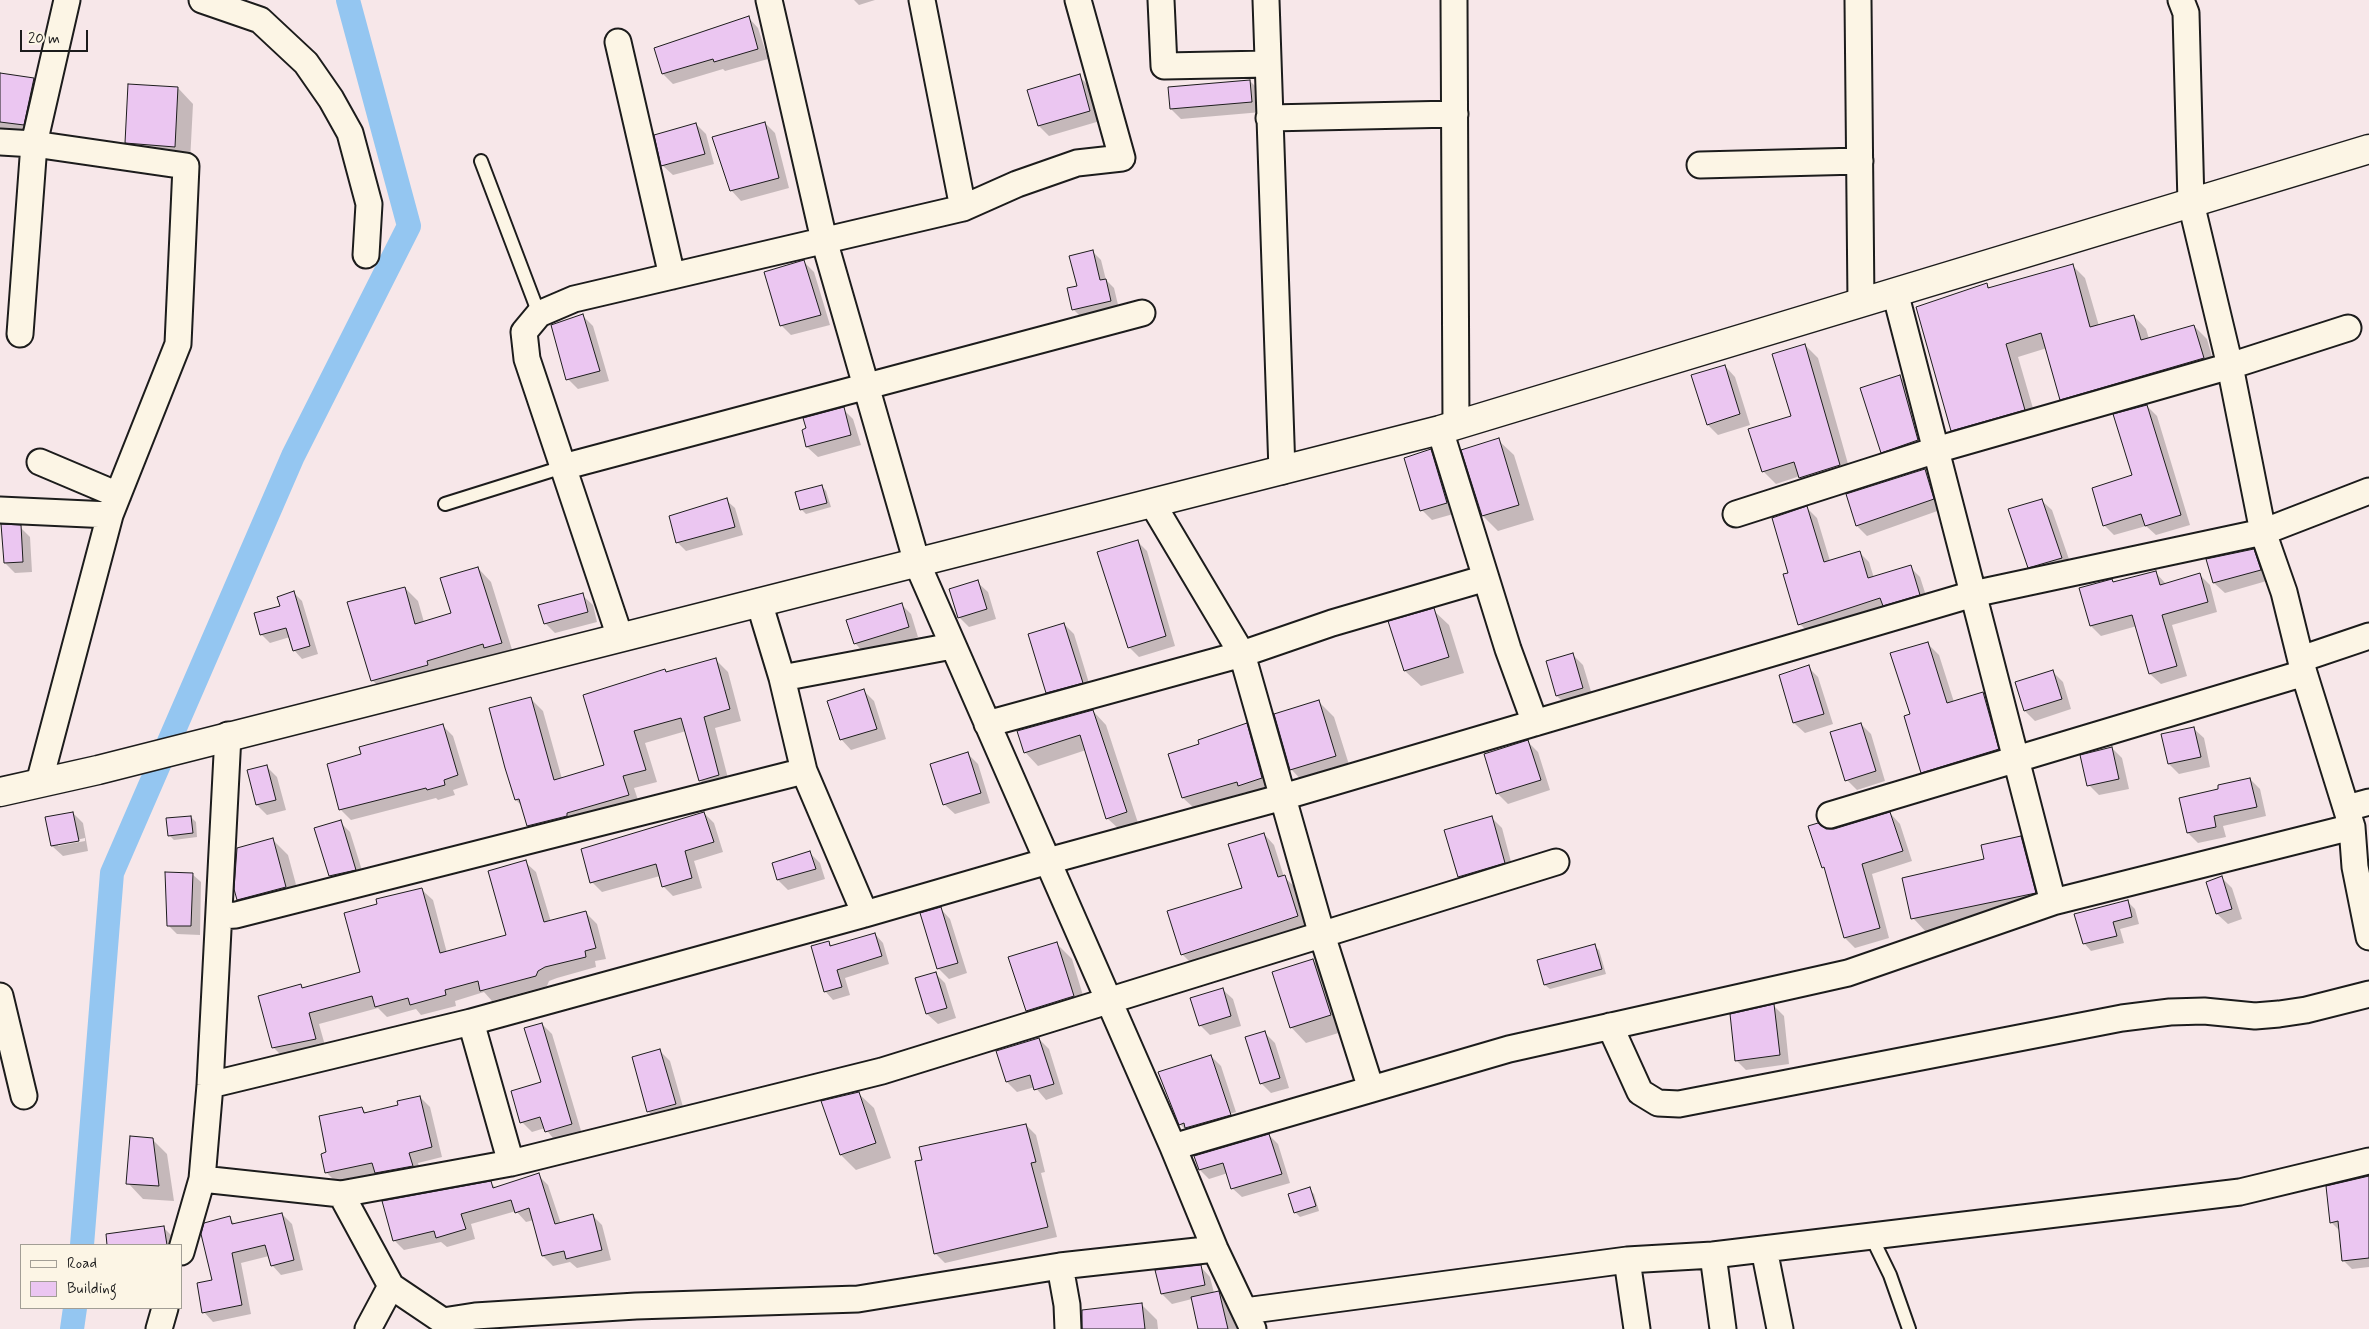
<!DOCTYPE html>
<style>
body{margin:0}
#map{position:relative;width:2369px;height:1329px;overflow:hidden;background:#f7e7e9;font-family:Mynerve,sans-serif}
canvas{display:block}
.legend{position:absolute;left:20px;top:1244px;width:162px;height:65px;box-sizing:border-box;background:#fcf5e5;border:1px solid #a29e95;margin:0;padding:6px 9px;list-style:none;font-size:15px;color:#1c1c1c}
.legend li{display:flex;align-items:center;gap:10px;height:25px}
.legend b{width:25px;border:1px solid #a29e95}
.scale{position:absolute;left:20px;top:30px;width:68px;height:22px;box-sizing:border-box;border:2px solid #1c1c1c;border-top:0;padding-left:6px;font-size:15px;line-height:18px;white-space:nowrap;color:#1c1c1c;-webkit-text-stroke:4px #fcf5e5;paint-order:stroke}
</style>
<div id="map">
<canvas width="2369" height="1329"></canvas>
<ul class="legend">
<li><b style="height:6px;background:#fcf5e5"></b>Road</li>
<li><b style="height:14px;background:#ebc6f1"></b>Building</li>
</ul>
<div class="scale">20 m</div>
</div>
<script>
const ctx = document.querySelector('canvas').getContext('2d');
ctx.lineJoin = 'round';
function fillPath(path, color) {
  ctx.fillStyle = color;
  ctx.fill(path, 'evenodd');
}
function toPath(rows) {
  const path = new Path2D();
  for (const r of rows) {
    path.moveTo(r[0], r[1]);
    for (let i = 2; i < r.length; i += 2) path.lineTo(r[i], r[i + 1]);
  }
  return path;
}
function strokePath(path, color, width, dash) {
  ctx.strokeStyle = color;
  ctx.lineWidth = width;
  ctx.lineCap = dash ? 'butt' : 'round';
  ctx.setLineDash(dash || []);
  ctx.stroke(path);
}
fillPath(toPath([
 [854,0,875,0,859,5],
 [748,17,758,28,768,59,725,71,723,69,673,84,663,74,707,33,706,30],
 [0,74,34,79,49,94,39,140,0,133],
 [1079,76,1089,86,1100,121,1049,136,1039,126],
 [1250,81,1260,91,1262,112,1181,119,1171,109],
 [178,88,193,104,190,162,141,158,126,142],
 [765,123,775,133,789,188,741,201,731,190],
 [696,124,706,134,714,164,673,175,662,165],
 [1093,252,1101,260,1106,280,1114,288,1119,309,1082,318,1074,310,1069,289,1078,287],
 [804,262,814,272,830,325,791,335,781,325],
 [2072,265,2085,278,2099,326,2134,316,2146,329,2149,339,2194,326,2207,339,2216,371,2074,412,2061,399,2047,348,2018,357,2037,422,1965,443,1953,430,1986,284,1991,289],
 [583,316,593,326,609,381,578,389,568,379],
 [1805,345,1818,358,1852,478,1813,490,1800,476,1776,484,1763,471,1793,416],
 [1725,366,1735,377,1750,425,1718,435,1708,425],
 [1900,377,1910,387,1928,450,1892,462,1882,452],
 [2147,406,2157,416,2190,525,2156,535,2146,526,2114,535,2104,525,2134,476],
 [843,409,853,419,861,445,818,457,807,447],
 [1498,440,1514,455,1534,520,1498,531,1483,516,1463,451],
 [1431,451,1441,461,1457,513,1432,520,1422,510],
 [1925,470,1935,480,1943,509,1867,536,1857,526,1847,495],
 [822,486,826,491,831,507,806,514,801,509],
 [726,500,735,508,743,535,686,551,678,543,670,517],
 [2041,500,2052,510,2072,568,2039,577,2029,567],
 [1807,508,1817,518,1830,561,1859,552,1869,562,1874,578,1910,567,1920,577,1929,605,1810,634,1800,624,1790,573],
 [20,527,30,537,32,572,15,573,5,563],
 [1137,541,1147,551,1175,646,1139,657,1129,647],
 [2253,550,2263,560,2270,580,2225,593,2214,583],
 [478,568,491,582,514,656,386,693,372,680,405,588,418,601,424,622,452,614],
 [2155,572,2166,584,2200,575,2210,585,2217,612,2172,625,2187,676,2161,684,2150,674,2137,626,2101,636,2091,626,2112,580,2115,583],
 [977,582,988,592,996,619,969,627,959,617],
 [294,593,302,601,318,654,302,659,294,650,290,637,270,643,261,634],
 [582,595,593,605,597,622,555,633,545,623],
 [901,604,911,614,918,637,865,654,855,643],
 [1433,610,1449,625,1464,673,1421,686,1405,671,1390,622],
 [1064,624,1074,634,1092,693,1058,702,1048,692],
 [1927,643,1939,655,1954,702,1982,693,1994,705,2010,761,1935,784,1923,772,1911,715],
 [1573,655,1583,665,1593,698,1567,706,1557,696],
 [716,660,728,672,741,721,715,728,730,786,712,792,700,780,686,731,645,743,657,782,634,788,640,806,540,838,528,826,522,806,516,800,531,699,543,711,562,779,605,766,665,670,667,673],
 [1808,667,1818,677,1833,724,1805,733,1794,723],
 [2053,672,2063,682,2071,709,2035,721,2025,711],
 [864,691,874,701,886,739,851,750,841,739],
 [1318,701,1334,717,1351,771,1306,785,1291,769],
 [1093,711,1106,725,1139,826,1121,831,1107,818,1086,750,1038,766,1025,752],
 [1861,724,1871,734,1885,781,1857,790,1847,780],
 [1246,725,1257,735,1272,788,1249,795,1246,792,1194,808,1183,798,1170,755,1201,745],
 [443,726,453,736,468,785,453,790,455,795,438,800,436,798,351,820,341,810,328,765,363,755],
 [2193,728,2204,738,2210,767,2179,774,2169,764,2162,735],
 [1528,742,1538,752,1550,790,1508,804,1498,794,1485,755],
 [2112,748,2122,758,2129,789,2099,795,2089,785],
 [968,754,978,764,990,803,955,814,944,804],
 [267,767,277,777,286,810,267,815,257,805],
 [2250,779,2260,789,2266,816,2223,826,2226,837,2198,843,2188,833,2220,790],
 [73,813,83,823,88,851,63,856,52,846,47,818],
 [85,838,85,841,58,846,58,844],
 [704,813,714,823,723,852,694,861,702,888,673,896,663,886,660,876,602,892,592,882],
 [1890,813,1900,824,1912,861,1872,874,1889,938,1855,948,1845,938,1827,871,1823,867,1834,830],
 [191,817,196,822,197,837,174,840,169,835],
 [1492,818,1502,828,1514,873,1470,887,1459,877],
 [340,822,350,832,365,880,341,886,331,876,316,829],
 [1264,834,1274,845,1284,877,1295,887,1307,926,1192,964,1182,954,1243,889],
 [2021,837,2036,853,2050,908,1928,934,1913,918,1986,860],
 [273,840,288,855,301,903,254,915,238,899],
 [810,853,820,863,825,879,788,890,778,880],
 [525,862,536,872,551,922,586,913,597,924,606,959,595,961,596,967,557,978,549,981,547,986,492,1001,484,992,455,1001,456,1006,421,1015,416,1009,387,1017,378,1008,319,1024,326,1049,284,1058,273,1047,301,986,304,989,362,973,379,905,422,890,433,900,447,953,508,936],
 [192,874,201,882,200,935,177,934,168,925],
 [2222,878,2232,888,2242,919,2228,924,2217,914],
 [2128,902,2135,909,2139,924,2120,929,2124,943,2091,951,2084,943],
 [940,908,950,919,967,973,949,979,939,969,921,914],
 [875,934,883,943,889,964,845,978,850,995,833,1000,825,991,829,943,833,947],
 [1056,943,1072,959,1088,1012,1042,1026,1027,1011],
 [1594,946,1599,950,1606,974,1550,989,1545,985,1539,961],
 [1313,960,1328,976,1345,1031,1306,1043,1291,1027],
 [935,973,945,983,956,1018,938,1024,927,1014],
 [1222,989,1233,999,1241,1026,1210,1035,1200,1025],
 [1774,1006,1784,1016,1789,1064,1746,1070,1736,1060],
 [542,1024,552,1034,582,1134,556,1142,545,1128,532,1132,522,1122,542,1083],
 [1265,1033,1275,1043,1289,1088,1271,1093,1261,1083],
 [1039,1039,1049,1049,1063,1094,1046,1100,1035,1087,1017,1092,1007,1082,998,1052],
 [660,1051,670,1061,685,1114,658,1121,648,1111],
 [1211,1056,1221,1066,1236,1112,1186,1127,1188,1129,1237,1115,1240,1125,1190,1134,1180,1124],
 [858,1093,874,1108,891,1158,856,1170,841,1155],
 [420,1097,430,1107,442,1157,418,1163,422,1176,386,1183,377,1174,337,1183,327,1173,328,1153,362,1108,367,1114,400,1105],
 [1026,1125,1036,1135,1045,1172,1041,1173,1057,1237,945,1263,935,1253],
 [1269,1135,1278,1144,1290,1183,1242,1197,1232,1188,1228,1173,1209,1179,1200,1170],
 [152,1139,167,1154,174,1201,143,1199,128,1183],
 [538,1175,548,1185,561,1224,592,1215,602,1225,611,1260,577,1268,570,1262,553,1266,543,1256,534,1220,526,1222,516,1211,471,1224,475,1239,447,1247,441,1242,404,1250,394,1240,491,1183,496,1188],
 [2369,1177,2369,1267,2352,1269,2343,1260,2341,1232,2331,1222],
 [1309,1189,1314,1194,1319,1211,1300,1217,1295,1212],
 [282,1214,292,1224,303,1270,281,1275,272,1265,269,1256,241,1263,251,1314,213,1322,204,1312,229,1218,236,1225],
 [164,1228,174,1238,175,1245,127,1245,125,1233],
 [1200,1266,1210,1277,1214,1293,1219,1292,1233,1307,1240,1329,1199,1329,1192,1299,1172,1304,1162,1294],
 [1141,1304,1157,1320,1158,1329,1083,1329]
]), '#0003');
strokePath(toPath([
 [82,1245,112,873,293,456,409,226,348,0],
 [72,1329,75,1308]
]), '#94c6f1', 24);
const building = toPath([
 [749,16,758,49,714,62,713,59,662,74,654,48,749,16],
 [0,73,34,78,24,125,0,122,0,73],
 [1080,74,1090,111,1038,126,1027,90,1080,74],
 [1250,80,1252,102,1170,109,1168,87,1250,80],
 [128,84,178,87,175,147,125,143,128,84],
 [765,122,779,178,730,191,712,137,765,122],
 [696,123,705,154,661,166,654,135,696,123],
 [1093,250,1100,280,1106,279,1111,301,1072,310,1067,288,1077,286,1069,256,1093,250],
 [804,260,821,315,780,326,764,272,804,260],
 [2073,264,2090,327,2134,315,2141,340,2194,325,2204,358,2060,400,2041,333,2006,344,2025,410,1951,431,1916,307,1987,283,1988,288,2073,264],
 [583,314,600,371,566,380,551,325,583,314],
 [1805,344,1840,465,1799,478,1794,462,1762,472,1748,429,1791,416,1772,354,1805,344],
 [1725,365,1740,414,1707,425,1691,375,1725,365],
 [1900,375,1918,440,1881,453,1860,388,1900,375],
 [2147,405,2181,515,2145,526,2141,514,2103,526,2092,488,2132,475,2113,414,2147,405],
 [844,407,851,435,806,447,802,430,806,428,803,418,844,407],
 [1499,438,1519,505,1482,516,1461,450,1499,438],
 [1431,449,1447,503,1420,511,1404,458,1431,449],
 [1925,469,1934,499,1856,526,1846,494,1925,469],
 [822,485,827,503,800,510,795,492,822,485],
 [727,498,735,527,676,543,669,516,727,498],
 [2042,499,2062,558,2028,568,2008,509,2042,499],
 [1807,506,1824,562,1860,551,1868,578,1911,565,1920,595,1883,606,1880,598,1798,625,1783,574,1788,573,1772,518,1807,506],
 [1,524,21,525,23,562,4,563,1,524],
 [1138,540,1166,636,1128,648,1097,552,1138,540],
 [2254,549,2261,570,2213,583,2206,559,2254,549],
 [478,567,502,643,484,648,483,644,427,661,428,665,371,681,347,602,405,587,415,624,451,613,440,578,478,567],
 [2156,571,2160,585,2200,573,2208,602,2162,615,2177,666,2149,674,2132,615,2090,626,2079,588,2112,579,2113,582,2156,571],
 [978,580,987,609,958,618,949,589,978,580],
 [294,591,310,646,293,651,286,628,260,635,254,613,280,606,277,597,294,591],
 [583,593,588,612,544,624,538,605,583,593],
 [902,603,909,627,854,644,846,620,902,603],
 [1434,608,1449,657,1404,671,1388,621,1434,608],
 [1064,623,1083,683,1046,693,1028,634,1064,623],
 [1928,642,1947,703,1983,692,1999,749,1921,773,1904,716,1910,714,1890,653,1928,642],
 [1573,653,1583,688,1556,696,1546,661,1573,653],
 [716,658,730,709,704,717,719,775,699,781,681,718,634,731,646,770,623,776,629,795,567,813,567,816,527,826,519,799,515,800,505,768,489,708,531,697,554,780,604,765,583,695,665,669,666,672,716,658],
 [1809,665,1824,714,1793,723,1779,675,1809,665],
 [2053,670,2062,699,2024,711,2015,682,2053,670],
 [864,689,877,729,840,740,827,701,864,689],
 [1319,700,1336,756,1290,770,1274,714,1319,700],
 [1093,710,1127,812,1106,819,1080,735,1024,753,1017,731,1093,710],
 [1247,723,1262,778,1238,786,1237,782,1182,798,1168,754,1199,744,1198,740,1247,723],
 [1861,723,1876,771,1845,781,1830,732,1861,723],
 [443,724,458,775,444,780,445,785,427,790,426,788,339,810,327,764,361,754,359,747,443,724],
 [2194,727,2201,757,2168,764,2161,734,2194,727],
 [1528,740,1541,780,1496,794,1484,754,1528,740],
 [2112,747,2119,779,2087,786,2080,755,2112,747],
 [968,752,981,793,943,805,930,764,968,752],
 [267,765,276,800,256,805,247,770,267,765],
 [2250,778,2257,807,2214,816,2216,827,2187,833,2179,798,2218,789,2218,785,2250,778],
 [73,812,79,841,51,846,45,817,73,812],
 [704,812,714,842,685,851,692,878,662,887,656,864,590,883,581,849,704,812],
 [1890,812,1903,851,1862,864,1880,928,1844,938,1824,867,1822,868,1808,826,1818,823,1826,829,1834,829,1890,812],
 [191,816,193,833,168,836,166,818,191,816],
 [1492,816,1505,863,1458,877,1444,830,1492,816],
 [341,820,356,870,329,876,314,828,341,820],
 [1264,833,1278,877,1285,875,1298,916,1181,955,1167,911,1242,888,1228,844,1264,833],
 [2021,836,2036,893,1911,919,1902,878,1984,859,1981,845,2021,836],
 [273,838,286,887,237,900,234,889,237,848,273,838],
 [810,851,816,869,777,880,772,863,810,851],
 [526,860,544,922,586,911,596,948,585,951,586,957,545,967,538,971,536,976,480,991,478,981,445,990,446,995,410,1005,408,998,375,1007,372,996,309,1013,316,1039,272,1048,258,996,301,984,302,988,360,972,344,913,377,904,376,899,422,888,440,953,506,935,488,871,526,860],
 [165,872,193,873,191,926,167,926,165,872],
 [2222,876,2232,909,2216,914,2206,882,2222,876],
 [2128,900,2132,917,2113,922,2117,936,2083,944,2074,914,2128,900],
 [941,907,958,963,937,969,920,913,941,907],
 [875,933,882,956,837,970,842,987,824,992,811,946,829,941,830,946,875,933],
 [1057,942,1074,996,1026,1011,1008,957,1057,942],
 [1595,944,1602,969,1544,985,1537,960,1595,944],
 [1313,959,1331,1015,1290,1028,1272,972,1313,959],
 [936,972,947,1008,926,1014,915,978,936,972],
 [1223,988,1231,1016,1199,1026,1190,998,1223,988],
 [1774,1004,1780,1055,1735,1061,1730,1014,1774,1004],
 [542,1023,572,1124,545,1132,540,1117,520,1123,511,1091,541,1082,524,1028,542,1023],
 [1265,1031,1280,1078,1260,1084,1245,1037,1265,1031],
 [1039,1038,1054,1084,1034,1090,1030,1075,1006,1082,996,1051,1039,1038],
 [660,1049,676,1104,647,1112,632,1057,660,1049],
 [1211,1055,1231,1115,1185,1128,1184,1123,1179,1125,1158,1072,1211,1055],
 [859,1092,876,1143,840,1155,821,1101,859,1092],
 [420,1096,432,1147,409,1153,413,1166,375,1173,372,1163,325,1173,321,1154,326,1152,319,1116,362,1107,364,1113,398,1105,397,1101,420,1096],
 [1026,1124,1036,1162,1031,1163,1048,1227,934,1254,915,1161,922,1160,919,1147,1026,1124],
 [1269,1134,1282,1174,1231,1189,1223,1163,1199,1170,1194,1156,1269,1134],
 [130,1136,153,1138,159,1186,126,1184,130,1136],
 [539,1173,555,1224,593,1214,602,1250,566,1259,564,1251,542,1256,529,1208,515,1213,511,1200,461,1214,466,1229,436,1238,434,1231,393,1241,382,1201,491,1181,493,1188,539,1173],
 [2369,1176,2369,1258,2342,1261,2338,1221,2330,1223,2326,1186,2369,1176],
 [1310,1187,1316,1206,1294,1213,1288,1194,1310,1187],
 [282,1213,294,1260,271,1266,265,1245,232,1253,242,1305,202,1313,197,1283,212,1280,201,1234,204,1223,230,1216,232,1224,282,1213],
 [164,1226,167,1245,107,1245,106,1234,164,1226],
 [1201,1265,1205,1285,1161,1294,1155,1270,1201,1265],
 [1219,1291,1228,1329,1198,1329,1191,1297,1219,1291],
 [1142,1303,1145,1329,1082,1329,1082,1310,1142,1303]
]);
fillPath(building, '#ebc6f1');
strokePath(building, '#1c1c1c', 1);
const lane = toPath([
 [481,161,539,314],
 [445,504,563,467],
 [1871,1236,1890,1275,1909,1329]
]);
const street = toPath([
 [202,0,260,20,306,63,331,99,350,133,369,204,366,255],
 [769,0,824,240,917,563,1173,1147,1215,1249,1253,1329],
 [922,0,963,208],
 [1161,0,1164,66,1268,64],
 [1266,0,1282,471],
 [1454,0,1456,425],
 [1858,0,1861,302],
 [618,42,672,276],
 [1269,118,1455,114],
 [0,142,34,144,186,166,178,344,110,515,39,783],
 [1700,165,1860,161],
 [1895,292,2053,902],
 [20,334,34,144,67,0],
 [1440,430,1508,649,1535,723],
 [40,462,118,495],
 [563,467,1142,313],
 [1152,503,1242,654,1322,935,1371,1089],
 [0,510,110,515],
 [1736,514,1936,450,2230,366,2348,328],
 [620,637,527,359,524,332,539,314,574,299,963,208,1017,184,1077,163,1122,158,1078,0],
 [2301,659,2369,636],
 [782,678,952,646],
 [987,724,1242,654,1332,623,1486,578],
 [804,771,865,914],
 [2347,808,2369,802],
 [1830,815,2304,673],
 [2352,827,2355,867,2369,937],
 [219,916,236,915,804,771,782,678,759,602],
 [0,996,24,1096],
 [471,1022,511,1163],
 [1610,1026,1640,1092,1658,1103,1679,1104,2122,1018,2170,1012,2204,1011,2255,1016,2279,1014,2306,1010,2369,994],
 [210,1085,471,1022,865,914,1048,861,1283,797,1973,594,2263,532,2369,491],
 [1173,1147,1509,1049,1848,973,2053,902,2352,827,2304,673,2284,592,2263,532,2230,366,2191,203,2186,13,2181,0],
 [202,1179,341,1194,511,1163,882,1071,1556,862],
 [341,1194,391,1286,443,1321,449,1329],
 [1764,1249,1780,1329],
 [181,1252,202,1179,210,1085,228,735],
 [1713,1255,1723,1329],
 [1627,1260,1637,1329],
 [1060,1266,1067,1305,1068,1329],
 [1245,1311,1627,1260,1713,1255,2240,1192,2369,1161],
 [443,1321,475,1316,636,1306,858,1299,1060,1266,1215,1249],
 [159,1329,165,1308],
 [368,1329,391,1286]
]);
const secondary = toPath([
 [0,792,98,770,1440,430,2369,149]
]);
strokePath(lane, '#1c1c1c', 16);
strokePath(street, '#1c1c1c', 29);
strokePath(secondary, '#1c1c1c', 31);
strokePath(lane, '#fcf5e5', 12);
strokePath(street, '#fcf5e5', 25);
strokePath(secondary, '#fcf5e5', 28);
</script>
